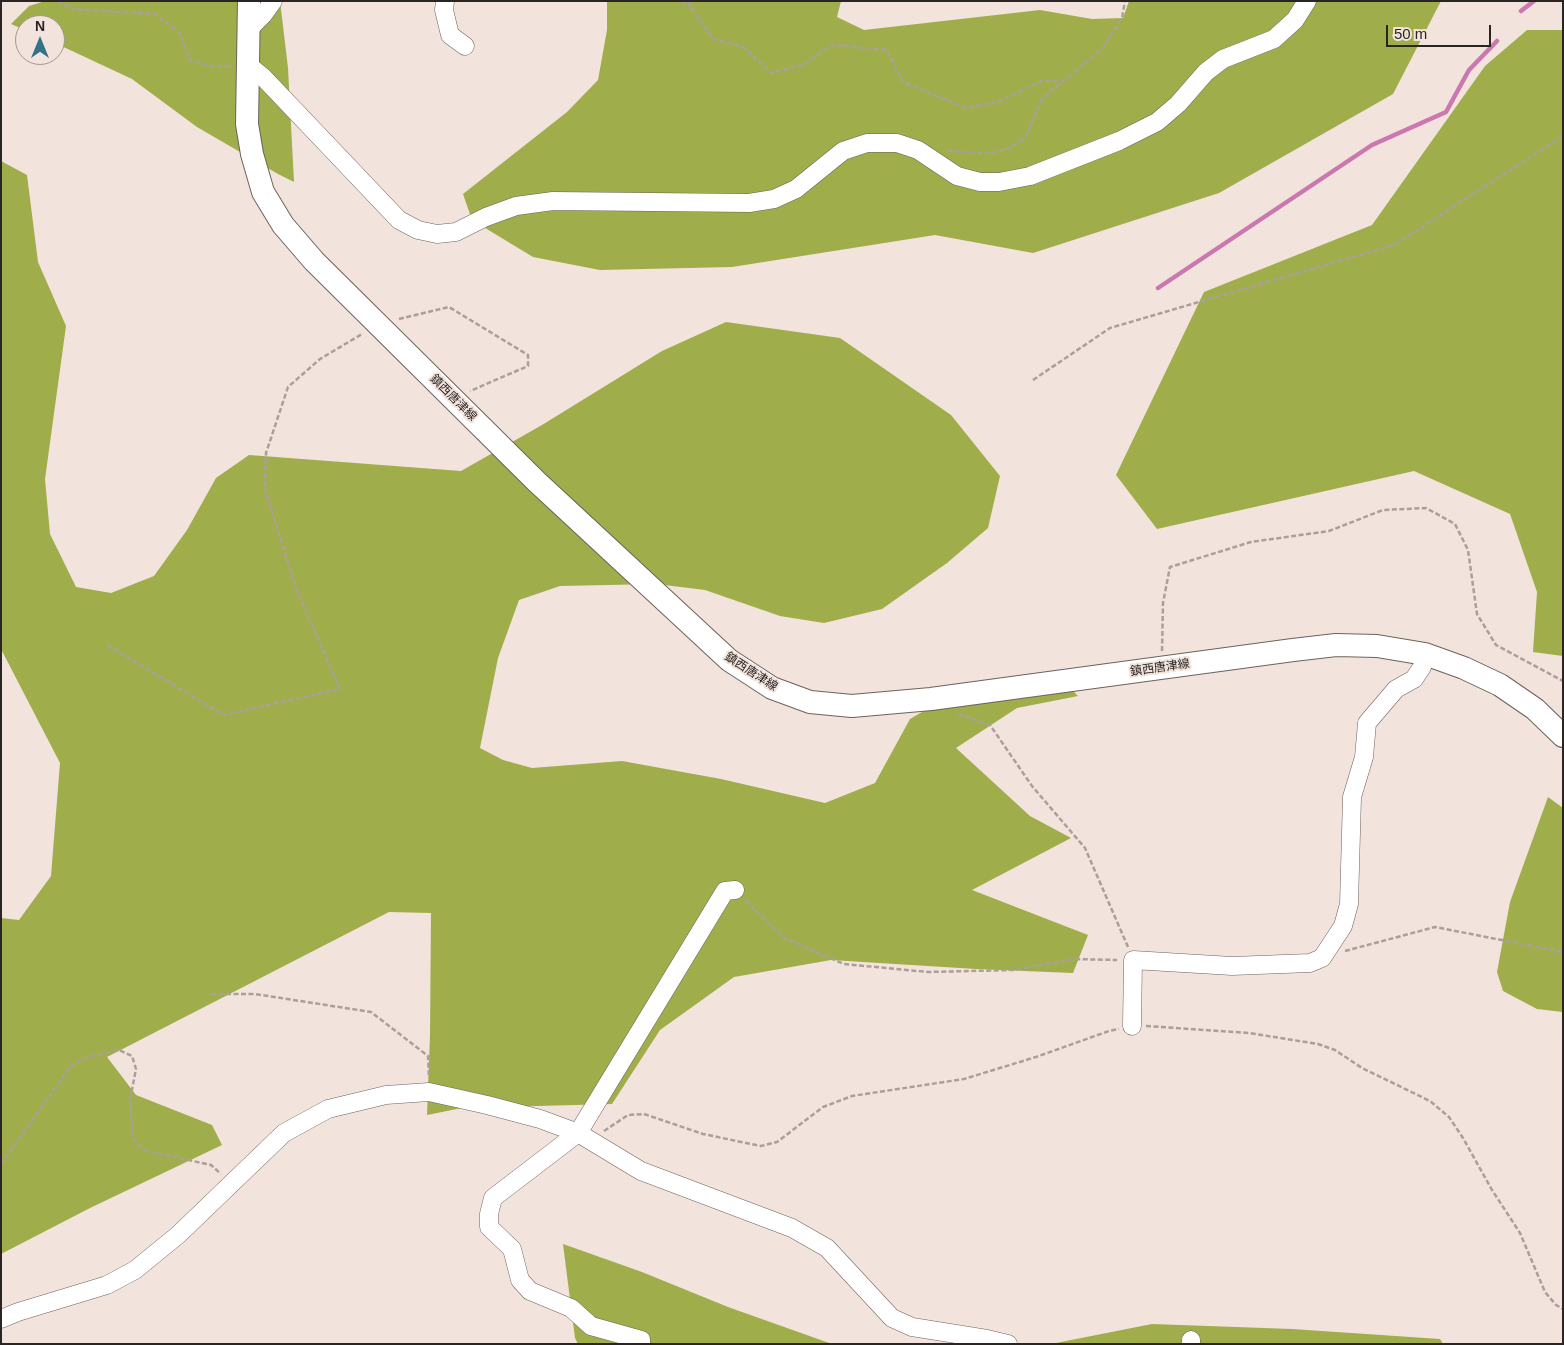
<!DOCTYPE html>
<meta charset="utf-8">
<style>
body{margin:0}
#map{position:relative;width:1564px;height:1345px;overflow:hidden;background:#f2e3dc;font-family:Helvetica,sans-serif}
canvas{display:block}
.frame{position:absolute;inset:0;border:2px solid #2a2522;pointer-events:none}
.north{position:absolute;left:15px;top:15px;width:50px;height:50px;box-sizing:border-box;background:#f2e3dc;border:1px solid #a29792;border-radius:50%;rotate:0deg;font-size:14px;font-weight:700;line-height:20px;text-align:center;color:#2a2522}
.north::after{content:'';display:block;margin:auto;width:18px;height:22px;background:#327486;clip-path:polygon(50% 0,100% 100%,50% 72%,0 100%)}
.scale{position:absolute;left:1386px;top:25px;width:105px;height:22px;box-sizing:border-box;border:2px solid #2a2522;border-top:0;padding-left:6px;font-size:15px;line-height:18px;white-space:nowrap;color:#2a2522;-webkit-text-stroke:4px #f2e3dc;paint-order:stroke}
</style>
<div id="map">
<canvas width="1564" height="1345"></canvas>
<div class="frame"></div>
<div class="north">N</div>
<div class="scale">50 m</div>
</div>
<script>
const ctx = document.querySelector('canvas').getContext('2d');
ctx.lineJoin = 'round';
function fillPath(path, color) {
  ctx.fillStyle = color;
  ctx.fill(path, 'evenodd');
}
function toPath(rows) {
  const path = new Path2D();
  for (const r of rows) {
    path.moveTo(r[0], r[1]);
    for (let i = 2; i < r.length; i += 2) path.lineTo(r[i], r[i + 1]);
  }
  return path;
}
function strokePath(path, color, width, dash) {
  ctx.strokeStyle = color;
  ctx.lineWidth = width;
  ctx.lineCap = dash ? 'butt' : 'round';
  ctx.setLineDash(dash || []);
  ctx.stroke(path);
}
function write(font, color, halo, rows, align = 'center') {
  ctx.font = font + ' Helvetica,"Noto Sans JP",sans-serif';
  ctx.lineWidth = 4;
  ctx.setLineDash([]);
  ctx.textBaseline = 'middle';
  ctx.strokeStyle = halo;
  ctx.fillStyle = color;
  for (const [text, x, y, turn = 0] of rows) {
    ctx.save();
    ctx.translate(x, y);
    ctx.rotate((+turn || 0) * Math.PI / 180);
    ctx.textAlign = isNaN(turn) ? turn : align;
    if (halo) ctx.strokeText(text, 0, 0);
    ctx.fillText(text, 0, 0);
    ctx.restore();
  }
}
fillPath(toPath([
 [45,1,280,1,288,68,294,182,278,174,197,127,132,79,55,43,55,25,25,25,25,30,11,24,29,6],
 [607,1,841,1,837,17,864,30,1040,10,1092,19,1123,18,1129,1,1441,1,1393,94,1219,193,1033,253,935,235,732,267,600,270,533,257,472,220,463,194,567,112,598,80,607,30],
 [1527,30,1563,30,1563,656,1533,652,1537,592,1510,514,1414,471,1157,529,1116,475,1204,292,1372,225,1485,66],
 [1,161,27,175,38,262,66,326,45,479,50,534,76,587,111,593,154,576,187,530,216,478,249,455,461,471,542,425,662,351,726,322,840,338,951,415,1000,476,988,528,947,563,882,609,824,623,780,616,705,590,656,584,560,586,519,600,498,658,480,748,503,760,532,768,622,761,721,779,825,803,875,783,910,719,934,705,1071,689,1078,696,1017,708,956,748,1030,816,1071,838,972,890,1088,935,1073,973,976,969,831,960,734,977,660,1030,612,1104,462,1108,427,1115,430,1036,431,913,389,912,107,1057,136,1095,212,1125,222,1145,90,1208,1,1254,1,918,19,920,51,876,60,763,1,649],
 [1548,797,1563,808,1563,1012,1537,1009,1503,991,1497,972,1510,902],
 [563,1244,642,1272,728,1307,832,1344,578,1344,575,1338],
 [1152,1324,1292,1329,1440,1339,1443,1344,1051,1344]
]), '#9fad4a');
strokePath(toPath([
 [1521,11,1534,1],
 [1158,288,1372,145,1446,112,1469,70,1497,41]
]), '#cb78b0', 4.5);
const minor = toPath([
 [445,1,444,10,450,35,465,46],
 [248,30,263,15,273,1],
 [247,64,263,77,399,220,418,230,437,234,456,232,486,217,516,206,553,201,749,203,774,199,796,189,843,151,867,143,897,143,918,150,957,176,980,182,999,182,1030,176,1119,141,1157,122,1178,104,1206,72,1223,59,1274,39,1295,20,1307,1],
 [1132,1026,1133,960,1232,966,1310,963,1322,958,1343,926,1349,904,1352,797,1364,757,1367,723,1396,689,1414,679,1422,667,1425,654],
 [1,1319,18,1312,107,1285,135,1270,178,1235,284,1133,328,1109,386,1095,429,1092,487,1105,540,1119,578,1133,641,1171,792,1228,827,1248,892,1318,912,1327,987,1339,1008,1344],
 [641,1344,641,1340,591,1326,571,1308,530,1291,520,1280,512,1249,489,1227,489,1214,493,1198,578,1133,725,891,735,890],
 [1191,1344,1191,1340]
]);
const major = toPath([
 [249,1,247,124,252,154,263,192,283,225,314,261,537,482,729,660,772,688,810,702,852,706,931,699,1293,650,1336,645,1377,646,1425,654,1464,668,1500,685,1535,709,1563,736]
]);
strokePath(minor, '#6e625c', 19);
strokePath(major, '#6e625c', 24);
strokePath(toPath([
 [58,1,71,9,155,14,180,33,190,60,215,67,230,66],
 [682,1,689,6],
 [689,1,690,6,713,39,744,47,771,73,803,65,832,45,887,50,903,82,966,108,1000,101,1042,81,1063,80],
 [947,151,991,153,1009,148,1025,138,1042,99,1103,48,1122,18,1125,1],
 [399,319,449,307,528,355,528,366,470,391],
 [1033,380,1110,328,1394,245,1563,136],
 [107,645,224,715,340,689,296,588,265,489,266,453,288,387,320,359,362,334],
 [1162,651,1163,603,1170,567,1251,542,1329,531,1383,510,1426,508,1455,524,1468,550,1477,614,1496,645,1563,681],
 [958,714,990,725,1032,786,1085,848,1128,947],
 [745,900,784,938,844,964,928,972,1013,970,1074,959,1117,960],
 [1345,951,1435,927,1563,952],
 [211,994,255,994,371,1012,428,1056,429,1078],
 [1146,1026,1249,1033,1318,1044,1335,1050,1362,1068,1430,1101,1449,1117,1463,1138,1492,1190,1520,1233,1545,1292,1556,1305,1563,1309],
 [604,1131,628,1115,644,1114,703,1134,761,1146,777,1142,823,1107,852,1096,964,1079,1036,1057,1109,1031,1119,1029],
 [1,1164,71,1066,88,1057,119,1050,132,1056,136,1069,130,1100,133,1138,143,1150,211,1165,221,1174]
]), '#aa9f99', 2.5, [5, 2.5]);
strokePath(minor, '#fff', 18);
strokePath(major, '#fff', 22);
write('12px', '#2a2522', '#f2e3dc', [
 ["鎮西唐津線",453,398,45],
 ["鎮西唐津線",1160,668,-8],
 ["鎮西唐津線",751,672,33]
]);
</script>
